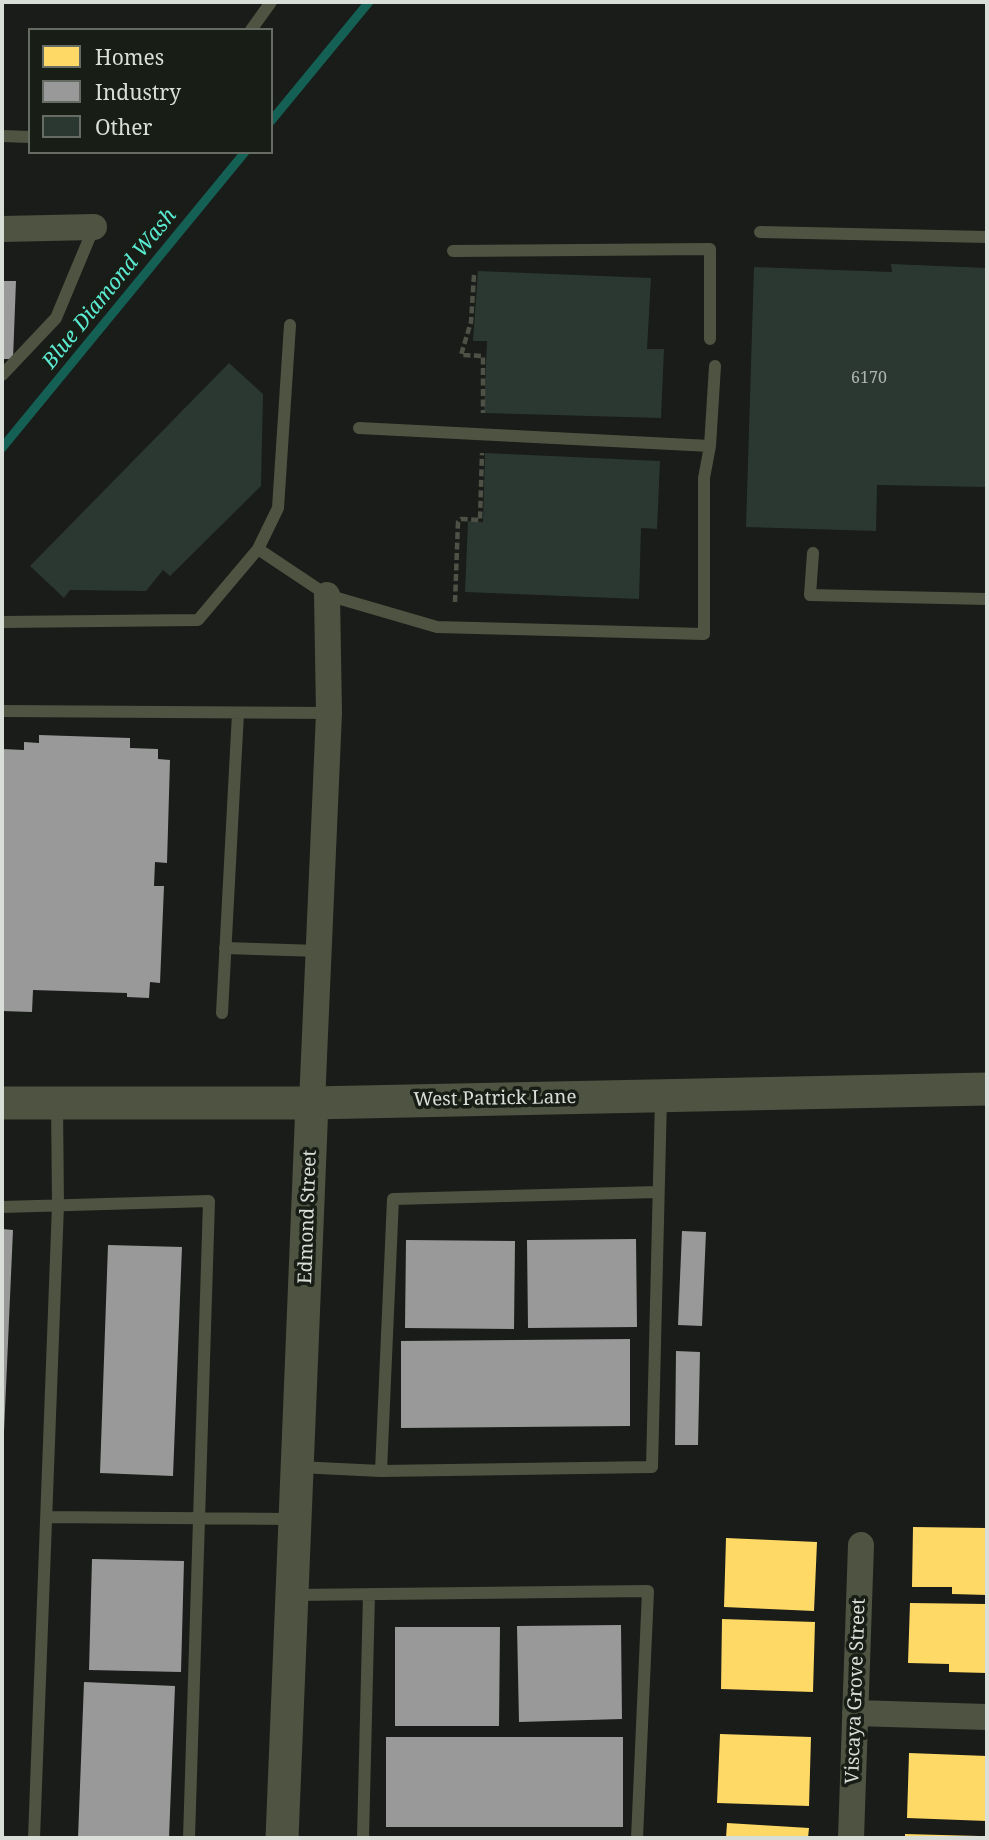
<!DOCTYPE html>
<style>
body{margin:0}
#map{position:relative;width:989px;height:1840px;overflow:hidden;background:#191c18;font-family:"Noto Serif",serif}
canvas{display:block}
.frame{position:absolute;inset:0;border:4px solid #daded9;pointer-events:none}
.legend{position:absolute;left:28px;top:28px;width:245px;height:126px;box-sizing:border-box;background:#181e16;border:2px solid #666b64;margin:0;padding:9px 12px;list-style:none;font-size:21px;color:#daded9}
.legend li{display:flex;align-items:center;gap:14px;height:35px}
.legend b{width:35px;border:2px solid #666b64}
</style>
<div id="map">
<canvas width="989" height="1840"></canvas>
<div class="frame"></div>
<ul class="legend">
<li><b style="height:19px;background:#ffd966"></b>Homes</li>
<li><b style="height:19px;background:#999"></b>Industry</li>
<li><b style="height:19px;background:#2b3832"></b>Other</li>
</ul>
</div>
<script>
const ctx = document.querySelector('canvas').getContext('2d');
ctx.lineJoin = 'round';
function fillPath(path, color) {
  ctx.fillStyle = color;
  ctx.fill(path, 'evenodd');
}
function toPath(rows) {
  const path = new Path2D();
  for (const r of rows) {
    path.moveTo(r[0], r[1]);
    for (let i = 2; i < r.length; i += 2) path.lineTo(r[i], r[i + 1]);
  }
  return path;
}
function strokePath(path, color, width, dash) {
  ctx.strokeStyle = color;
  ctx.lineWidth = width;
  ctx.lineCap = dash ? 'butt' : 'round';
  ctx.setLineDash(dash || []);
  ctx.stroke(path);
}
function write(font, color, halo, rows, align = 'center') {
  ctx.font = font + ' "Noto Serif",serif';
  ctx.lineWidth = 7;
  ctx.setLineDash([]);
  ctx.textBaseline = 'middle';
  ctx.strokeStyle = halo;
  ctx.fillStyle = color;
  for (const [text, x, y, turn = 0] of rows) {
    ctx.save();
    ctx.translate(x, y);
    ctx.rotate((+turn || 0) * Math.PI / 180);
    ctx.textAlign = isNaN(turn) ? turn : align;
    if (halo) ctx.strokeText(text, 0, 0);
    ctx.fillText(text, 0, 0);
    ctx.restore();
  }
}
fillPath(toPath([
 [913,1527,987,1528,987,1595,952,1594,952,1587,912,1587],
 [726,1538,817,1542,814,1611,724,1607],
 [910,1603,987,1604,987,1673,949,1672,949,1664,908,1663],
 [722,1619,815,1622,813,1692,721,1689],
 [720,1734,811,1737,809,1806,717,1803],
 [909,1753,987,1756,987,1821,907,1818],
 [727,1823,809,1828,808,1838,726,1838],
 [905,1834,979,1836,979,1838,905,1838]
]), '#ffd966');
fillPath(toPath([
 [2,281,16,281,13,359,2,359],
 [39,735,130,738,130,748,158,749,158,759,170,760,167,863,155,862,154,886,164,886,160,983,150,982,149,998,127,997,127,993,33,990,32,1012,2,1011,2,749,24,750,24,742,39,743],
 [2,1229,13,1230,4,1432,2,1432],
 [682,1231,706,1232,702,1326,678,1325],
 [636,1239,637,1327,528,1328,527,1240],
 [406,1240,515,1241,514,1329,405,1328],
 [108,1245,182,1247,173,1476,100,1473],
 [630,1339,630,1426,401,1428,401,1341],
 [676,1351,700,1352,698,1445,675,1445],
 [92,1559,184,1561,181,1672,89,1670],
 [621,1625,622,1719,519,1722,517,1626],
 [395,1627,500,1627,499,1726,395,1726],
 [84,1682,175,1686,169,1838,78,1838],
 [386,1737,623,1737,623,1827,386,1827]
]), '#999');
strokePath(toPath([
 [271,121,369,2],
 [2,448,245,152]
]), '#156055', 9);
fillPath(toPath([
 [891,264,987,268,987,487,877,485,876,531,746,527,754,267,892,272],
 [478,271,651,278,647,349,664,349,661,418,484,413,487,341,473,341],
 [229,363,263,394,261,486,170,576,163,570,146,591,70,590,64,598,30,566],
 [485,453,660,461,657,529,641,528,639,599,465,592,468,521,483,522]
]), '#2b3832');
strokePath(toPath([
 [474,275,471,322,461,355,483,356,483,413],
 [455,602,458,522,461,519,480,520,482,453]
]), '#4e5145', 4.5, [7, 3.5]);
strokePath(toPath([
 [251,30,271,2],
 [2,136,30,137],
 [760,232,987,237],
 [453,251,710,249,710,339],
 [290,325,278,508,258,549,327,595,437,627,704,634,704,478,710,446],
 [2,375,56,318,94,227],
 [359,428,710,446,715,366],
 [813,553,810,595,987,599],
 [2,622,198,620,258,549],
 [2,711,329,713],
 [225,948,319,951],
 [222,1013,238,713],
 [2,1207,209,1201,189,1838],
 [298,1467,381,1471,652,1467,661,1098],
 [381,1471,393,1199,658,1192],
 [46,1517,294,1519],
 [294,1595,648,1591,637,1838],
 [34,1838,58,1205,57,1103],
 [363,1838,369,1594]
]), '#4f5341', 12);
strokePath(toPath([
 [2,229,94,227],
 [312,1103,329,713,327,595],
 [855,1713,987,1717],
 [851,1838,861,1545]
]), '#4f5341', 26);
strokePath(toPath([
 [2,1103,312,1103,987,1089],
 [282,1838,312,1103]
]), '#4f5341', 33);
write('16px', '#aeb4af', null, [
 ["6170",869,378]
]);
write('19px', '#daded9', '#181e16', [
 ["West Patrick Lane",495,1099,-1],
 ["Edmond Street",308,1217,-88],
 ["Viscaya Grove Street",856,1691,-88]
]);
write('italic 21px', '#5bead2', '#181e16', [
 ["Blue Diamond Wash",110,289,-51]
]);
</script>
